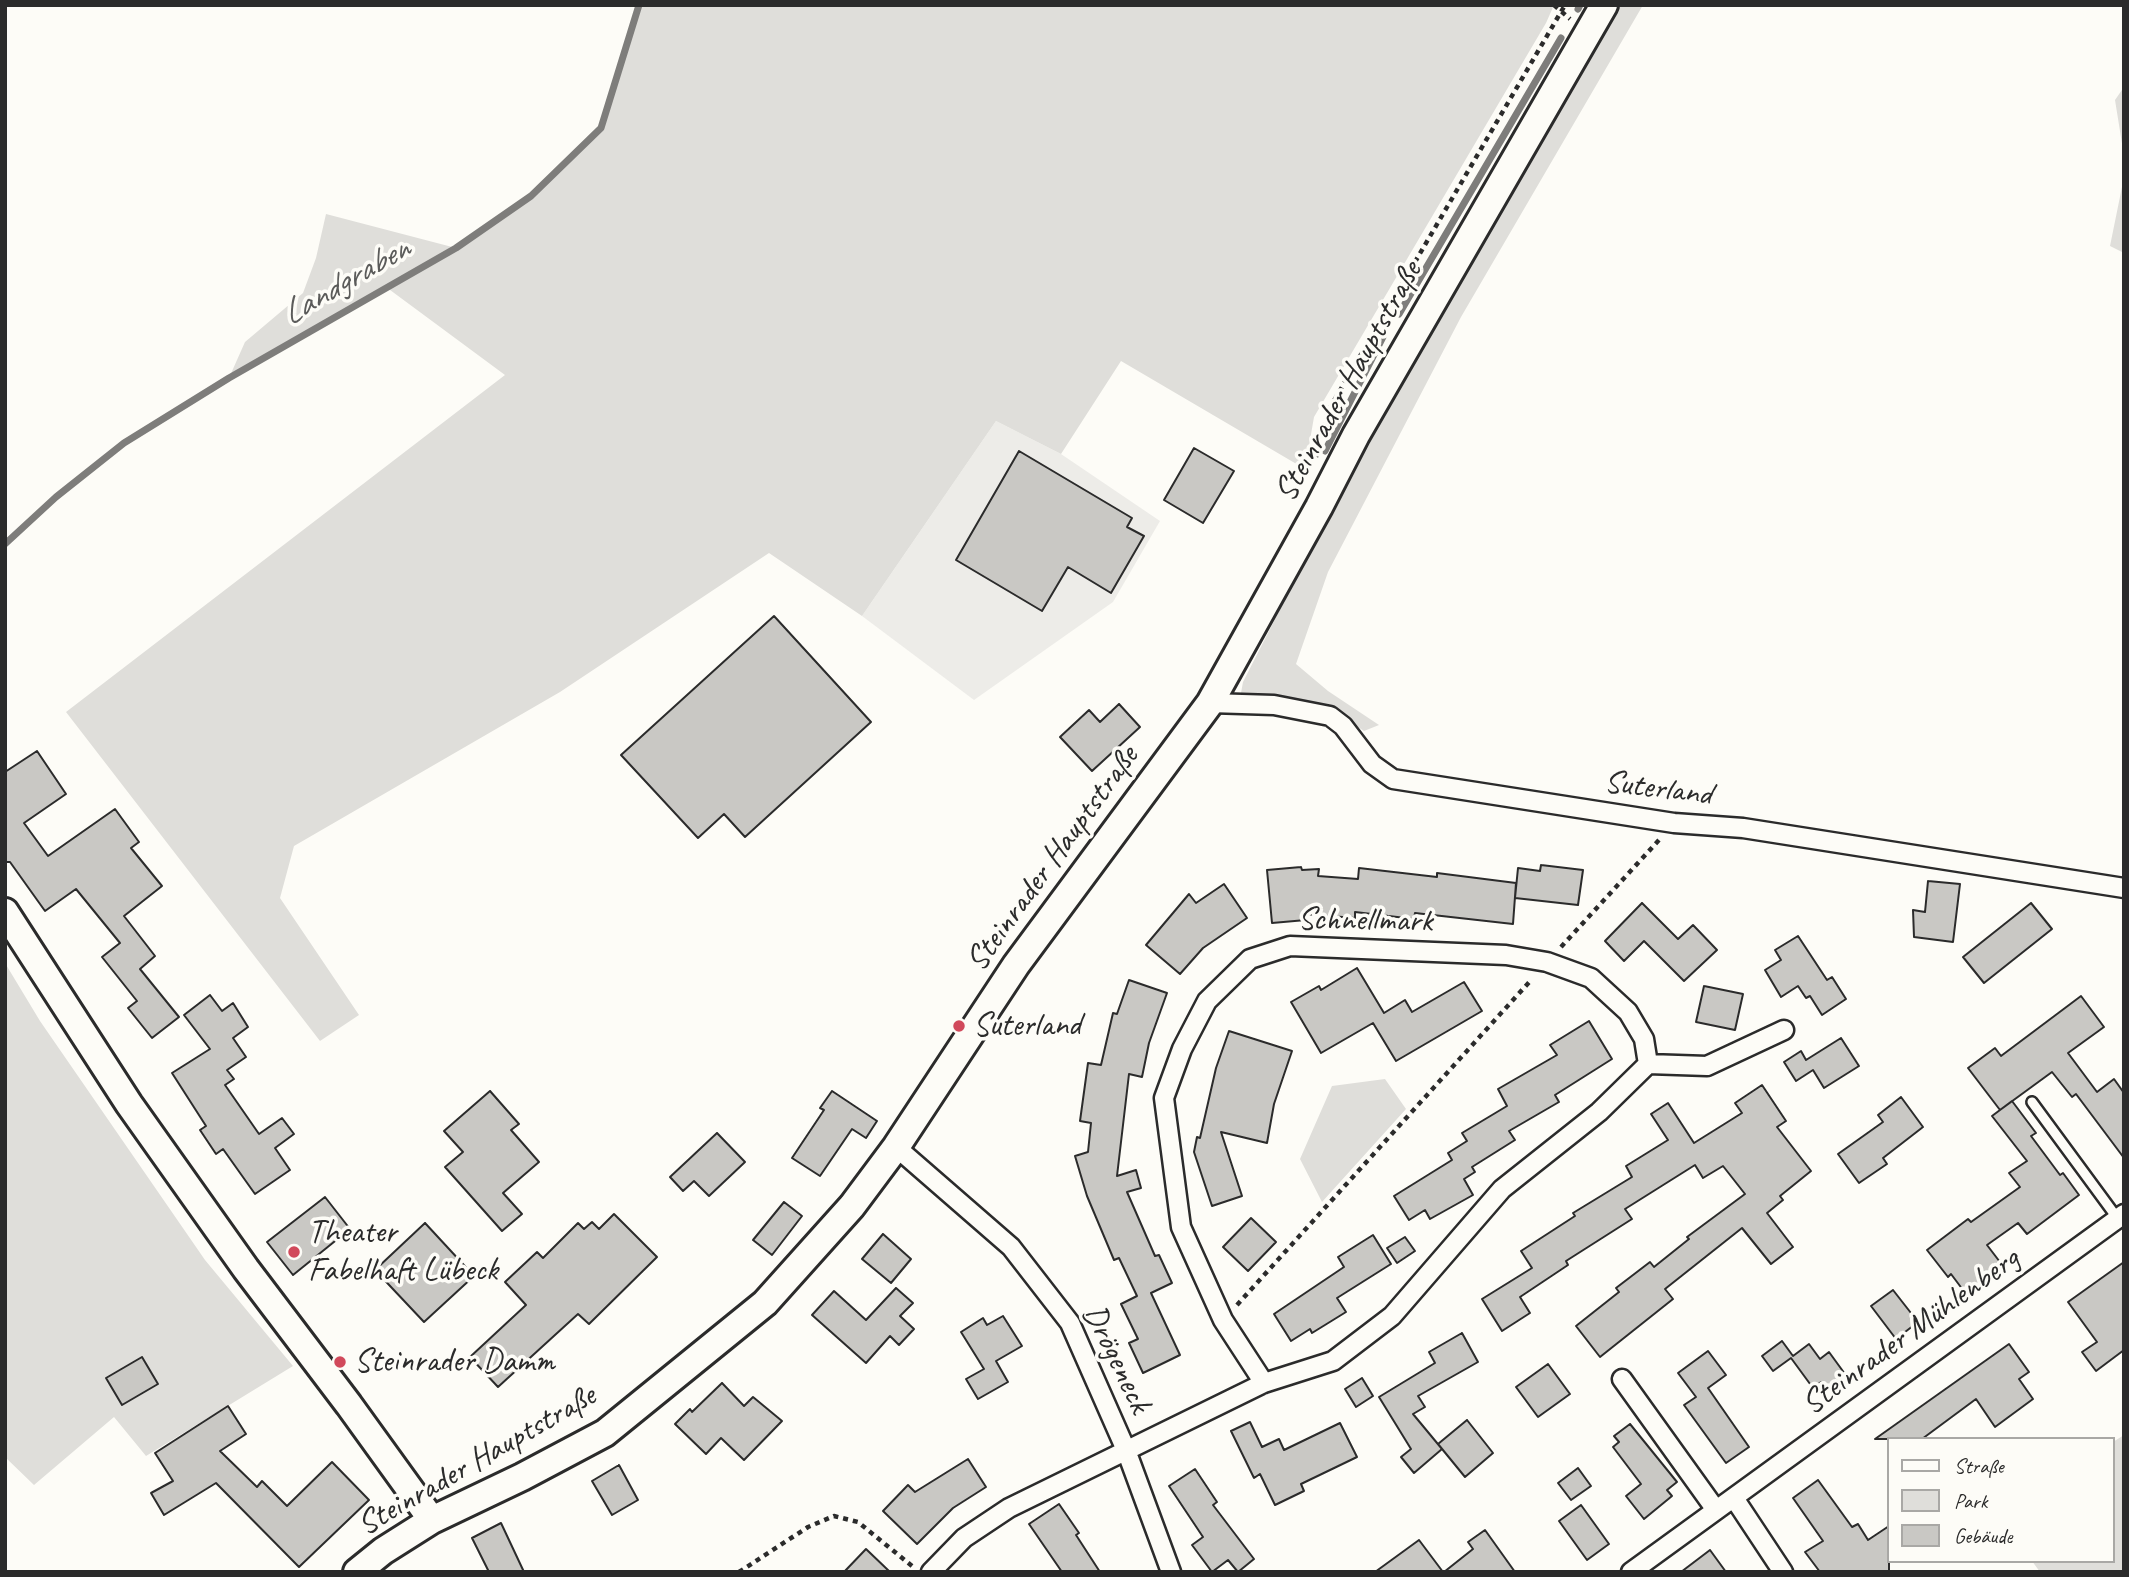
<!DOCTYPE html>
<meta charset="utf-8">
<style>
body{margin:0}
#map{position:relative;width:2129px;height:1577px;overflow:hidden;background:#fdfcf7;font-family:Caveat,sans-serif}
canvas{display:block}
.frame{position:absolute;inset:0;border:7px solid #2b2b2b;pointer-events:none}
.legend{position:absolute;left:1887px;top:1437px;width:228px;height:126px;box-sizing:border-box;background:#fdfcf7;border:2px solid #a9a8a5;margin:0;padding:9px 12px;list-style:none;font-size:21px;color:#2b2b2b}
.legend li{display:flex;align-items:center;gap:14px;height:35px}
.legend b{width:35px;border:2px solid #a9a8a5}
</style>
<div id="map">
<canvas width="2129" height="1577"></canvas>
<div class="frame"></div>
<ul class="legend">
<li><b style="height:9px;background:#fdfcf7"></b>Straße</li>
<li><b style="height:19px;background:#dfdeda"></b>Park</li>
<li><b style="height:19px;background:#c9c8c4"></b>Gebäude</li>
</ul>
</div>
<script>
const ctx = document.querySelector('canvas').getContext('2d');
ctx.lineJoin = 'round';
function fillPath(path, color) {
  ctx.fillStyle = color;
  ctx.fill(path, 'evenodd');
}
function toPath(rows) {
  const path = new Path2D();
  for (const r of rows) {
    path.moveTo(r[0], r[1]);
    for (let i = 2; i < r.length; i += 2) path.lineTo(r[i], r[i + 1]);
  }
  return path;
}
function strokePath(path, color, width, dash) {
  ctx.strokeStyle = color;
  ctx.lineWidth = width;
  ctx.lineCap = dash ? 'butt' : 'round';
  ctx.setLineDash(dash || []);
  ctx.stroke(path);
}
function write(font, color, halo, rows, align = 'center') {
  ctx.font = font + ' Caveat,sans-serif';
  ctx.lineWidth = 7;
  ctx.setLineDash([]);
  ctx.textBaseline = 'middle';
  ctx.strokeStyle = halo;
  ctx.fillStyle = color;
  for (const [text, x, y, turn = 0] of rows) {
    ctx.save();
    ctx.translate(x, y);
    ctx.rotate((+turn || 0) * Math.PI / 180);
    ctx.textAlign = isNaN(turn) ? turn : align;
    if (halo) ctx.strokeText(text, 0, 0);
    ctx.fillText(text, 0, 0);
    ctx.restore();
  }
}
fillPath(toPath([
 [996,421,1061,454,1160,521,1113,602,974,700,862,616]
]), '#edece8');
fillPath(toPath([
 [641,5,1554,5,1546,23,1314,417,1305,469,1121,361,1061,454,996,421,862,616,769,553,560,692,294,846,280,898,359,1015,320,1041,66,712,505,375,386,287,229,378,245,342,303,293,316,258,326,214,456,248,531,196,601,128],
 [1619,5,1643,5,1461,317,1328,572,1296,664,1328,691,1379,725,1364,731,1337,713,1243,699,1241,693,1243,682,1325,521,1417,349],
 [2124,87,2124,156,2115,100],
 [2124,177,2124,253,2110,246],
 [5,963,40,1021,205,1260,293,1366,146,1456,114,1417,34,1485,5,1457],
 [1385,1079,1406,1109,1322,1202,1300,1159,1332,1086],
 [2124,1435,2124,1572,2040,1572,2032,1561,2113,1561,2113,1442]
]), '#dfdeda');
strokePath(toPath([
 [1578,9,1580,5],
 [1399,314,1561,38],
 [1325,451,1383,337],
 [5,544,56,497,124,443,229,378,456,248,531,196,601,128,639,5]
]), '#7e7d7b', 7);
const building = toPath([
 [1194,448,1234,471,1203,523,1164,500,1194,448],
 [1019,451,1132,518,1127,527,1144,536,1111,593,1068,567,1042,611,956,560,1019,451],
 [774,616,871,722,745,837,724,814,698,838,621,755,774,616],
 [1119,704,1140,727,1092,771,1060,737,1089,710,1100,722,1119,704],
 [37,751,66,794,24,823,48,856,115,809,139,842,131,848,162,886,124,916,155,956,140,969,179,1017,152,1038,128,1008,137,1001,102,957,120,943,76,889,45,911,10,862,5,862,5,772,37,751],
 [1541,865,1583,870,1578,905,1515,898,1518,868,1540,871,1541,865],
 [1301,867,1302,870,1319,869,1318,876,1358,879,1359,868,1437,877,1437,873,1516,883,1513,924,1415,913,1414,919,1355,912,1355,918,1305,914,1306,920,1272,923,1267,870,1301,867],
 [1928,881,1960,884,1953,942,1914,937,1913,910,1925,912,1928,881],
 [1224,884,1247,918,1203,948,1180,974,1146,945,1189,894,1196,903,1224,884],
 [1642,903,1678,939,1693,925,1717,950,1684,981,1644,941,1624,961,1605,941,1642,903],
 [2031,903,2052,929,1984,983,1963,957,2031,903],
 [1798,936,1827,980,1832,977,1846,999,1822,1015,1810,996,1806,998,1798,986,1781,997,1765,970,1781,960,1775,950,1798,936],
 [1357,968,1384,1013,1405,1000,1412,1012,1464,982,1482,1011,1396,1061,1373,1023,1321,1053,1291,1002,1319,986,1321,990,1357,968],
 [1129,980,1167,993,1149,1043,1142,1077,1129,1074,1117,1176,1136,1170,1141,1188,1127,1192,1155,1256,1159,1255,1172,1283,1151,1293,1180,1355,1143,1373,1129,1343,1138,1339,1121,1304,1137,1296,1119,1258,1114,1260,1087,1196,1075,1156,1088,1152,1091,1123,1080,1121,1088,1063,1101,1065,1113,1013,1117,1014,1129,980],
 [1704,986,1743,994,1735,1030,1696,1022,1704,986],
 [210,995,222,1011,233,1003,248,1027,233,1038,246,1057,227,1070,234,1079,225,1085,259,1134,282,1118,294,1134,275,1148,290,1170,255,1194,223,1149,216,1154,200,1130,206,1126,172,1073,210,1049,184,1015,210,995],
 [2081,996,2104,1027,2068,1053,2097,1092,2114,1079,2124,1093,2124,1158,2076,1094,2072,1097,2052,1072,2000,1110,1968,1068,1995,1048,2001,1056,2081,996],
 [1589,1021,1612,1059,1555,1095,1559,1102,1509,1131,1515,1140,1472,1167,1475,1172,1464,1179,1473,1195,1430,1219,1425,1210,1409,1220,1394,1196,1452,1160,1448,1153,1467,1141,1462,1133,1507,1106,1498,1089,1557,1055,1550,1045,1589,1021],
 [1229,1031,1292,1051,1274,1104,1267,1143,1221,1132,1242,1196,1212,1206,1194,1152,1197,1137,1200,1138,1216,1068,1229,1031],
 [1841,1038,1859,1066,1824,1088,1813,1070,1796,1081,1784,1062,1801,1051,1806,1060,1841,1038],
 [1762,1085,1786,1121,1777,1127,1811,1171,1780,1196,1783,1200,1767,1213,1793,1247,1771,1264,1742,1228,1665,1289,1673,1299,1600,1357,1576,1326,1619,1292,1616,1288,1650,1262,1654,1267,1689,1239,1687,1237,1745,1194,1723,1166,1703,1178,1695,1165,1625,1209,1632,1219,1566,1261,1568,1265,1520,1297,1530,1313,1502,1331,1482,1299,1532,1268,1521,1251,1575,1216,1573,1213,1632,1177,1626,1166,1668,1140,1651,1114,1668,1103,1694,1143,1742,1113,1735,1103,1762,1085],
 [490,1091,519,1124,511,1130,539,1162,503,1193,522,1214,502,1231,445,1167,463,1152,444,1131,490,1091],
 [832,1091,877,1121,866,1138,852,1129,820,1176,792,1158,824,1110,820,1108,832,1091],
 [1901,1097,1923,1127,1883,1158,1887,1164,1859,1183,1838,1154,1883,1122,1878,1115,1901,1097],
 [2012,1101,2036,1133,2031,1136,2060,1175,2063,1173,2079,1195,2027,1234,2018,1223,1987,1245,2003,1266,1966,1294,1951,1274,1948,1277,1927,1250,1968,1219,1971,1222,2020,1187,2009,1173,2027,1161,1992,1116,2012,1101],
 [717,1133,745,1162,709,1196,694,1181,683,1191,670,1177,717,1133],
 [325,1197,350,1229,293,1275,267,1242,325,1197],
 [784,1202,802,1216,772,1255,753,1240,784,1202],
 [614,1214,657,1257,589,1324,578,1314,498,1387,470,1357,526,1305,505,1282,537,1252,543,1258,578,1223,584,1229,592,1222,599,1229,614,1214],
 [1251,1218,1276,1242,1248,1271,1223,1247,1251,1218],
 [425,1223,474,1276,424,1322,375,1270,425,1223],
 [883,1234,911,1259,891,1283,862,1259,883,1234],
 [1373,1235,1391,1264,1337,1298,1346,1312,1312,1333,1310,1329,1291,1341,1274,1314,1344,1267,1338,1257,1373,1235],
 [1405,1237,1415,1251,1397,1263,1387,1248,1405,1237],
 [2124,1262,2124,1350,2096,1371,2082,1352,2097,1342,2068,1302,2124,1262],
 [896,1288,913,1303,900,1316,914,1329,899,1345,890,1336,866,1363,812,1315,834,1291,866,1320,896,1288],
 [1893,1290,1918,1322,1896,1339,1871,1306,1893,1290],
 [1003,1316,1022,1346,996,1361,1008,1382,978,1399,966,1379,984,1369,961,1332,983,1318,987,1325,1003,1316],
 [1462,1333,1478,1362,1418,1396,1425,1407,1413,1414,1442,1449,1414,1473,1401,1457,1411,1449,1379,1397,1435,1363,1429,1352,1462,1333],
 [1782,1341,1793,1356,1809,1344,1820,1359,1829,1352,1845,1374,1826,1389,1821,1382,1813,1388,1791,1358,1773,1371,1762,1356,1782,1341],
 [2009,1344,2029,1372,2019,1379,2033,1399,1995,1427,1976,1399,1922,1439,1875,1439,2009,1344],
 [1708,1351,1726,1375,1708,1388,1749,1447,1726,1463,1684,1405,1696,1397,1678,1373,1708,1351],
 [142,1357,158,1384,122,1405,106,1378,142,1357],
 [1548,1364,1570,1394,1538,1417,1516,1387,1548,1364],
 [1362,1378,1373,1396,1356,1407,1345,1389,1362,1378],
 [722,1383,744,1406,753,1397,782,1421,744,1460,721,1438,706,1454,675,1424,690,1409,692,1412,722,1383],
 [228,1406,246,1434,220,1451,257,1487,262,1481,287,1506,332,1462,369,1500,299,1567,216,1483,164,1515,151,1493,173,1481,155,1453,228,1406],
 [1467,1420,1493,1453,1465,1477,1438,1444,1467,1420],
 [1250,1422,1262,1447,1279,1439,1284,1450,1340,1423,1357,1457,1301,1484,1304,1491,1275,1505,1260,1474,1254,1478,1231,1431,1250,1422],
 [1630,1424,1677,1482,1667,1490,1672,1496,1644,1519,1626,1496,1641,1484,1613,1447,1619,1442,1614,1436,1630,1424],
 [968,1459,986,1487,953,1508,917,1544,883,1511,908,1485,915,1492,968,1459],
 [619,1465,638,1500,612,1515,592,1481,619,1465],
 [1578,1468,1591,1486,1571,1500,1558,1483,1578,1468],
 [1195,1469,1217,1502,1213,1505,1254,1559,1238,1572,1228,1560,1212,1572,1192,1545,1203,1537,1169,1486,1195,1469],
 [1818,1480,1852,1527,1858,1524,1868,1540,1889,1526,1889,1572,1820,1572,1805,1552,1823,1541,1793,1498,1818,1480],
 [1059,1504,1079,1533,1076,1535,1100,1572,1062,1572,1029,1524,1059,1504],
 [1581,1505,1609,1544,1587,1560,1559,1521,1581,1505],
 [501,1523,524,1572,489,1572,472,1538,501,1523],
 [1485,1530,1515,1572,1444,1572,1473,1549,1468,1542,1485,1530],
 [1419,1540,1443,1572,1375,1572,1419,1540],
 [866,1549,890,1572,844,1572,866,1549],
 [1710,1550,1726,1572,1681,1572,1710,1550]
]);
fillPath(building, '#c9c8c4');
strokePath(building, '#2b2b2b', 2);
const lane = toPath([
 [2032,1102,2118,1219]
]);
const street = toPath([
 [1210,703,1274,705,1330,716,1343,726,1372,764,1393,779,1674,823,1743,828,2124,888],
 [896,1147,1011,1247,1070,1323,1126,1450,1171,1572],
 [1622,1379,1716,1510],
 [1264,1383,1223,1320,1181,1227,1164,1098,1182,1049,1207,1001,1250,959,1290,946,1506,955,1547,962,1591,978,1628,1012,1644,1039,1648,1064],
 [1734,1498,1783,1572],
 [931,1572,964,1538,1009,1508,1264,1383,1333,1361,1392,1316,1502,1189,1599,1112,1648,1064,1707,1066,1784,1030],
 [1631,1572,2124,1214]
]);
const secondary = toPath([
 [5,912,129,1104,246,1269,349,1405,432,1520],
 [357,1572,383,1551,432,1520,522,1477,605,1433,765,1303,852,1206,896,1147,1016,965,1210,703,1319,507,1356,435,1604,5]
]);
strokePath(lane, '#2b2b2b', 14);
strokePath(street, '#2b2b2b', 23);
strokePath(secondary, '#2b2b2b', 32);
strokePath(toPath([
 [1554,5,1570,19],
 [1316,457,1328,411,1565,5],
 [1561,947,1659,840],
 [1237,1305,1532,979],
 [739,1572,808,1527,834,1516,858,1522,912,1566]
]), '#2b2b2b', 4.5, [5, 5]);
strokePath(lane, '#fdfcf7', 9);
strokePath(street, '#fdfcf7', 18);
strokePath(secondary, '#fdfcf7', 26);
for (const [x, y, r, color] of [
 [959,1026,7,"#d1495b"],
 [294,1252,7,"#d1495b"],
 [340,1362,7,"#d1495b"]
]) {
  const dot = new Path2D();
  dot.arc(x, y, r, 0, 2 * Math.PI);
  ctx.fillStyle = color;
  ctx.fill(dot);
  strokePath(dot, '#fdfcf7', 2.5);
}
write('33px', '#2b2b2b', '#fdfcf7', [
 ["Steinrader Hauptstraße",1349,382,-61],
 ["Suterland",1658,789,7],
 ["Steinrader Hauptstraße",1053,859,-54],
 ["Schnellmark",1365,921,1],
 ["Steinrader Mühlenberg",1911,1332,-36],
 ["Drögeneck",1116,1359,64],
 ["Steinrader Hauptstraße",477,1461,-30]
]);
write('33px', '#2b2b2b', '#fdfcf7', [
 ["Suterland",973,1026],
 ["Theater",308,1233],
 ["Fabelhaft Lübeck",308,1271],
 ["Steinrader Damm",354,1362]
], 'left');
write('italic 35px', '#5b5b5a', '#fdfcf7', [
 ["Landgraben",346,282,-30]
]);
</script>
